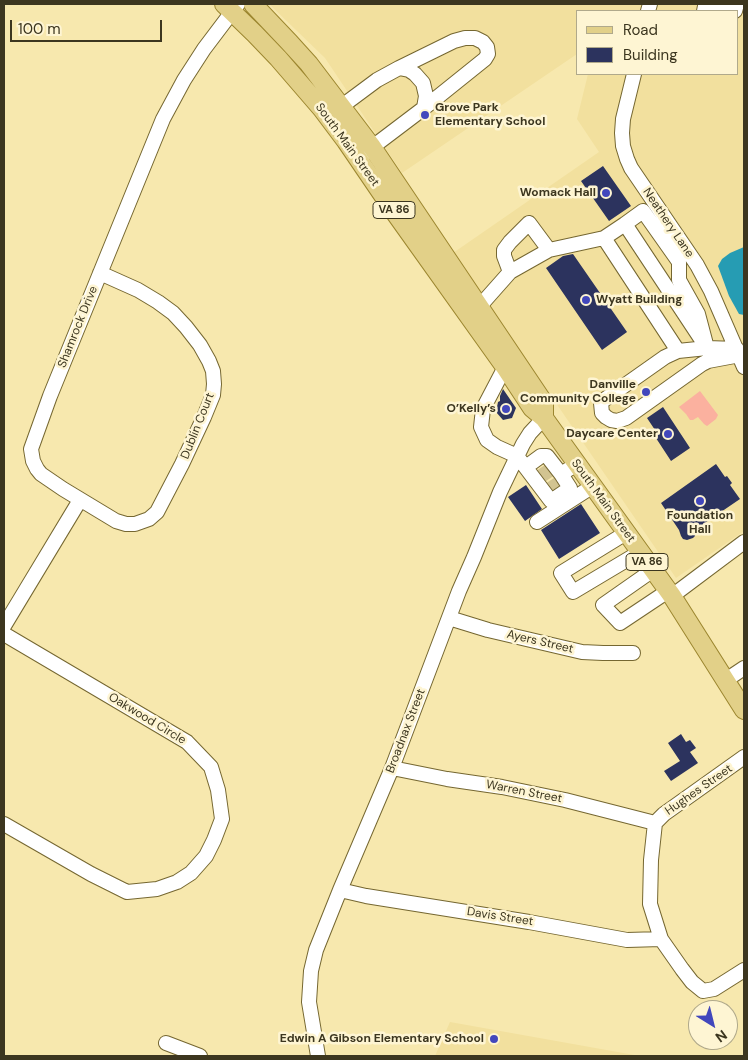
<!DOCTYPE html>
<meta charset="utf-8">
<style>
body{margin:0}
#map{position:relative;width:748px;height:1060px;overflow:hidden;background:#f7e8ae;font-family:"DM Sans",sans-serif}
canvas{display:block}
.frame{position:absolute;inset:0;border:5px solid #3c361f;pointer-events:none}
.legend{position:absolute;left:576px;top:10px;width:162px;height:65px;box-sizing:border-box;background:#fef5d3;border:1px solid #b0a98b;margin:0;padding:6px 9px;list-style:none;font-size:15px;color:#3c361f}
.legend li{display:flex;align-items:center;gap:10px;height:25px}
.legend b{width:25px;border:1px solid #b0a98b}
.north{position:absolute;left:688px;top:1000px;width:50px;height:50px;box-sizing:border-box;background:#fef5d3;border:1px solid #b0a98b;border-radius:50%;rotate:144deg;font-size:14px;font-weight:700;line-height:20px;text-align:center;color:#3c361f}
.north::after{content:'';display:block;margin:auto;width:18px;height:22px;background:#4247bc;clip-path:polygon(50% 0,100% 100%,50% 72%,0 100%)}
.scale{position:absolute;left:10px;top:20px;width:152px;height:22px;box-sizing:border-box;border:2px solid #3c361f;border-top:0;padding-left:6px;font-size:15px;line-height:18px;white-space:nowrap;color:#3c361f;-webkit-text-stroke:4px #fef5d3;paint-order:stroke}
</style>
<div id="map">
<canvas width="748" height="1060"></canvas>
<div class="frame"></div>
<ul class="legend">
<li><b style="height:6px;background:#e2d088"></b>Road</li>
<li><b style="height:14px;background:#2c335e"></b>Building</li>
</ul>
<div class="north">N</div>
<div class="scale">100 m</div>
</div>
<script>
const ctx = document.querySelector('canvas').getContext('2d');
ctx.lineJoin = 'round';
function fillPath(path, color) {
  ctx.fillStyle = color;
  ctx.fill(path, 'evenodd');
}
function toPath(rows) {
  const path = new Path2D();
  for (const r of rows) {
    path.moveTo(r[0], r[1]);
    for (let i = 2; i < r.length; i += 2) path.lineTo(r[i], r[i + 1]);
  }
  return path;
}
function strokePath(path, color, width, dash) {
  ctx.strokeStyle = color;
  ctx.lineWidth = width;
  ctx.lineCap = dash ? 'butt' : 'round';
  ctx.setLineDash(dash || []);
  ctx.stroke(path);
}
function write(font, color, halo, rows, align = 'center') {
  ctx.font = font + ' "DM Sans",sans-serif';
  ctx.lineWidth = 5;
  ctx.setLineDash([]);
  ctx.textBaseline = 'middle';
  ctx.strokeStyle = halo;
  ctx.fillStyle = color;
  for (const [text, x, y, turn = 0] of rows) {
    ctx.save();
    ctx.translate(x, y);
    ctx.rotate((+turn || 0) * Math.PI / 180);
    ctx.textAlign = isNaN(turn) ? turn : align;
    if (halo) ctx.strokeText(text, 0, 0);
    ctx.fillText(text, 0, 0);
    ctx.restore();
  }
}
fillPath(toPath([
 [269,4,744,4,744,531,676,578,453,253,599,152,577,119,588,74,737,74,737,11,577,11,577,54,402,173,325,58],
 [450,1022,640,1056,435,1056]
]), '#f2e09e');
fillPath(toPath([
 [700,391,718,415,716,419,707,426,704,424,698,417,693,420,690,420,686,414,679,407]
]), '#fbb19f');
fillPath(toPath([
 [744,247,744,315,739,314,729,296,718,266,722,259,730,253]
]), '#269cb3');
fillPath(toPath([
 [603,166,631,206,609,221,581,181],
 [573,254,627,332,602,350,546,268,563,256],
 [503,389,516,408,512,418,503,420,496,412,498,402,500,401,500,396],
 [663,407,690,448,671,461,654,435,657,433,647,418],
 [716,464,725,477,727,476,732,483,730,485,740,499,696,529,695,536,693,538,687,540,683,539,681,536,679,530,661,503],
 [526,485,542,509,525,521,508,497],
 [581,504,600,533,559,559,541,530],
 [681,734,686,742,690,740,696,748,690,752,698,763,671,781,664,771,680,761,668,743]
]), '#2c335e');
strokePath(toPath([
 [541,476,550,470],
 [550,489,559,483]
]), '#d2c491', 14, [14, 7]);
const minor = toPath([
 [648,11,650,4],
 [704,11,705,6,727,11],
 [735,11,737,4],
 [399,68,409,70,415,74,423,83,426,96,424,108],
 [634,74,623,119,622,133,623,146,627,159,631,168,697,265,711,291,744,367],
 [334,112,377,80,399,68,454,41,465,38,475,38,483,42,487,47,488,54,485,59,424,108,358,158],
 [625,224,643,211,679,262,679,280,698,314,707,348],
 [604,238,625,224,701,339],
 [549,250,604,238,678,351],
 [100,273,138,290,158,302,173,313,186,327,200,345,209,361,213,371,214,384,213,395,204,417,182,464,157,512,149,519,135,524,126,524,116,521,63,489,41,474,37,469,33,461,31,449,50,396,163,119,184,80,204,49,238,4],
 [479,307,510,272,549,250,529,223,510,242,504,250,504,256,510,272],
 [737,349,707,348,678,351,665,357,604,400,601,403,602,413,606,417,611,420,617,421,626,418,702,364,708,361,740,355],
 [505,367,483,409,481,427,487,440,497,447,517,456,551,501,570,488,561,474,577,464],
 [526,467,541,456,547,456,561,474],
 [537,522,593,486],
 [626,533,561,573,573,592,640,552],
 [653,570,603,605,620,623,668,591],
 [672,596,744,542],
 [449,618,488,630,582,652,603,653,633,653],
 [4,626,80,500],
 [4,634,187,742,211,767,218,790,222,819,214,840,206,856,191,873,177,882,157,889,127,892,91,874,4,824],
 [726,680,744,668],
 [392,768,447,779,502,787,565,800,655,823],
 [655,823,651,860,650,904,661,939,682,969,692,982,703,991,714,989,744,970],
 [655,823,664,814,744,757],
 [340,890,366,896,529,922,627,940,661,939],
 [166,1043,200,1056],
 [318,1056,309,1002,311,971,316,950,340,890,392,768,459,591,474,557,500,492,523,444,530,433,544,418]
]);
const major = toPath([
 [224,4,255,34,278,58,322,109,346,141,393,210,505,367,532,408,544,418,672,596,744,710],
 [253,4,289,42,309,64,372,147,544,403,544,418]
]);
strokePath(minor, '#756731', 16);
strokePath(major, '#9c862f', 20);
strokePath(minor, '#fff', 14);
strokePath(major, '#e2d088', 18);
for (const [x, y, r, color] of [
 [425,115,5,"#4247bc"],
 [606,193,5,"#4247bc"],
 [586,300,5,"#4247bc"],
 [646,392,5,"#4247bc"],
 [506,409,5,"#4247bc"],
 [668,434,5,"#4247bc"],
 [700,501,5,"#4247bc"],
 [494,1039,5,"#4247bc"]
]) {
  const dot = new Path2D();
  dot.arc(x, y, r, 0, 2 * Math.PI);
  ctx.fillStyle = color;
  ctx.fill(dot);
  strokePath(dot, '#fef5d3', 2);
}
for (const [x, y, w] of [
 [394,210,42],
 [647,562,42]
]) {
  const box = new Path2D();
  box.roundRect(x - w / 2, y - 8.5, w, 17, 4);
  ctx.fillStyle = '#fef5d3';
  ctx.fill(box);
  strokePath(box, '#3c361f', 1);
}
write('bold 11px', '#3c361f', null, [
 ["VA 86",394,210],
 ["VA 86",647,562]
]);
write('bold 12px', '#3c361f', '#fef5d3', [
 ["Grove Park",435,108,"left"],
 ["Elementary School",435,122,"left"],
 ["Womack Hall",596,193],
 ["Wyatt Building",596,300,"left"],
 ["Danville",636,385],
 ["Community College",636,399],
 ["O’Kelly’s",496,409],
 ["Daycare Center",658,434],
 ["Foundation",700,516,"center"],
 ["Hall",700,530,"center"],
 ["Edwin A Gibson Elementary School",484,1039]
], 'right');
write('12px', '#3c361f', '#fef5d3', [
 ["South Main Street",347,145,54],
 ["Neathery Lane",668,223,56],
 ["Shamrock Drive",78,327,-68],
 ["Dublin Court",198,426,-68],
 ["South Main Street",603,501,54],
 ["Ayers Street",540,642,13],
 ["Oakwood Circle",147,719,31],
 ["Broadnax Street",406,731,-69],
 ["Hughes Street",699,790,-35],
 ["Warren Street",524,792,11],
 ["Davis Street",500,917,9]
]);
</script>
